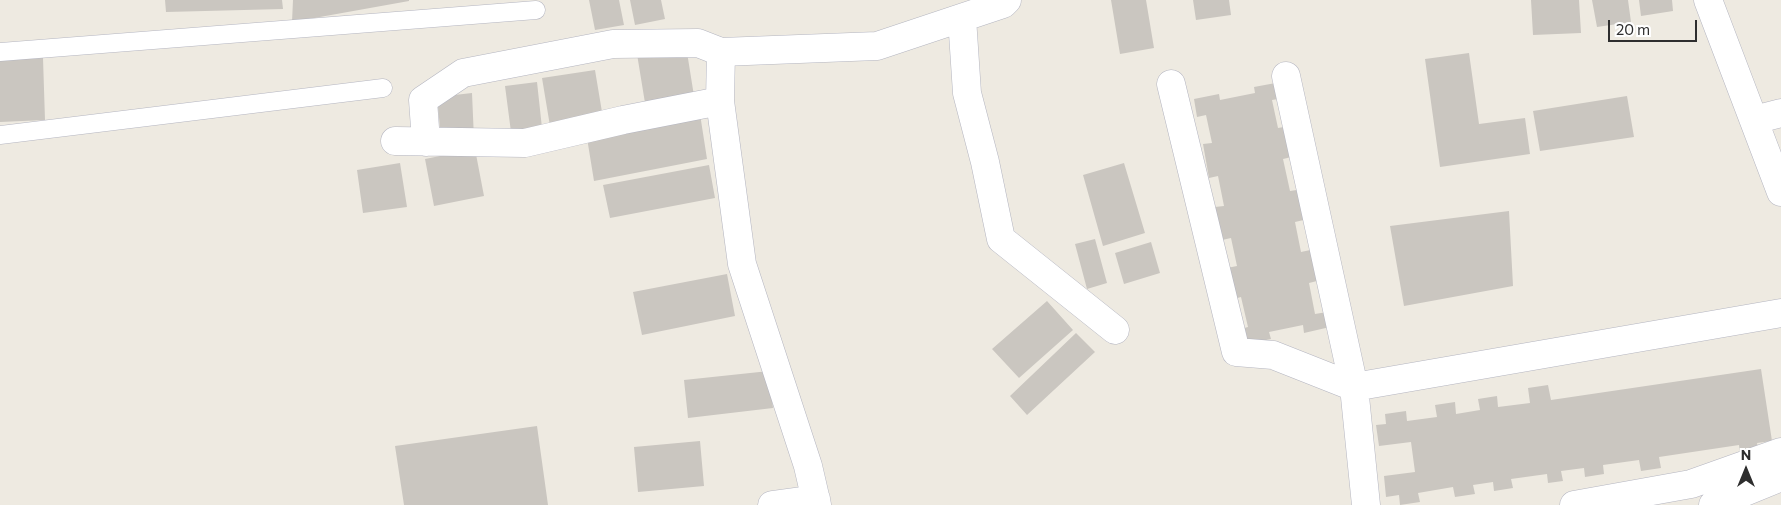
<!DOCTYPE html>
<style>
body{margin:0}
#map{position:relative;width:1781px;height:505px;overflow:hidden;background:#eeeae1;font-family:Commissioner,sans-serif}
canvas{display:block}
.north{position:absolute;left:1721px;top:445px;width:50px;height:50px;-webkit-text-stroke:4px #fff;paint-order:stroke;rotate:0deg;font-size:14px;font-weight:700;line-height:20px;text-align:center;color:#2e2e2e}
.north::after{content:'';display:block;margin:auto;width:18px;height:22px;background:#2e2e2e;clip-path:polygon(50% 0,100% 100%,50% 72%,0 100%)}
.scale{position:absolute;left:1608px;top:20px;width:89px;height:22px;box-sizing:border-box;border:2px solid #2e2e2e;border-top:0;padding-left:6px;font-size:15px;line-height:18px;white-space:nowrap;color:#2e2e2e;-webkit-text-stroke:4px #fff;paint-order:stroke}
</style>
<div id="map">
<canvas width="1781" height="505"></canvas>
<div class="north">N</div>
<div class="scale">20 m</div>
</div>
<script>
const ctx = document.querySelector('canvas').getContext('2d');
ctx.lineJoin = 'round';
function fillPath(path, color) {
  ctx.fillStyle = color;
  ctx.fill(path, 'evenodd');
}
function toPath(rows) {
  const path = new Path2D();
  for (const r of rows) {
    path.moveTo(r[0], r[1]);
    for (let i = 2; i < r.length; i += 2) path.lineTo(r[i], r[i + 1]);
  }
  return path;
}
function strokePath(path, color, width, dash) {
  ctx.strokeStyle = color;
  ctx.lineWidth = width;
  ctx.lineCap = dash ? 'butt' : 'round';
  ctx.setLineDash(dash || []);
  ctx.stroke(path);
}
fillPath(toPath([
 [165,0,282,0,283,9,166,12],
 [293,0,409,0,409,1,292,22],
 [589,0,619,0,624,25,595,30],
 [630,0,661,0,665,19,635,25],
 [1111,0,1146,0,1154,48,1120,54],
 [1193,0,1229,0,1231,15,1196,20],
 [1531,0,1579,0,1581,33,1533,35],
 [1592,0,1628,0,1631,22,1597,27],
 [1639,0,1672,0,1673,11,1641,16],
 [686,46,694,96,645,103,637,54],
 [1469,53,1479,124,1525,118,1530,154,1440,167,1425,59],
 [43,58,45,120,0,122,0,59],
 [595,70,603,118,550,126,542,78],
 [537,82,542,128,511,132,505,86],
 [1281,82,1284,98,1272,100,1278,128,1290,126,1296,156,1283,159,1290,191,1303,189,1308,219,1295,222,1301,252,1315,249,1321,280,1309,283,1315,314,1327,312,1330,327,1304,333,1303,325,1269,332,1271,339,1242,345,1240,329,1248,327,1241,297,1234,299,1227,268,1237,266,1231,238,1222,240,1215,207,1224,206,1218,176,1209,178,1203,144,1212,143,1206,115,1197,117,1194,99,1219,94,1220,100,1255,93,1254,87],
 [472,93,474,139,441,138,437,97],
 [1627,96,1634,137,1540,151,1533,111],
 [700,114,707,159,594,181,587,138],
 [475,149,484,196,434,206,425,159],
 [400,163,407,207,363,213,357,170],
 [1124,163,1145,233,1103,246,1083,175],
 [709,165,715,198,610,218,603,185],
 [1509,211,1513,286,1404,306,1390,226],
 [1095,239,1107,283,1087,289,1075,244],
 [1151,242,1160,273,1124,284,1115,253],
 [727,274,735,316,642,335,633,292],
 [1047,301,1073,330,1019,378,992,349],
 [1076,333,1095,352,1027,415,1010,396],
 [1761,369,1772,441,1757,443,1759,451,1740,454,1739,445,1659,457,1661,468,1641,471,1639,460,1603,465,1604,474,1585,477,1584,468,1561,471,1563,481,1548,483,1547,474,1511,479,1513,488,1494,491,1493,482,1473,485,1475,494,1455,497,1453,487,1418,493,1420,502,1400,505,1399,495,1386,497,1384,476,1415,472,1411,442,1379,446,1376,425,1386,424,1385,414,1406,411,1407,421,1437,417,1435,405,1455,402,1456,414,1480,410,1478,399,1497,396,1498,407,1530,403,1528,388,1548,385,1551,400],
 [769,371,773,408,688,418,684,380],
 [537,426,548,505,404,505,395,446],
 [700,441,704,486,638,492,634,447]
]), '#cac6c0');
const service = toPath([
 [0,52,536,10],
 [0,135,383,88]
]);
const minor = toPath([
 [1708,0,1781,192],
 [962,18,967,93,985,162,1001,239,1115,330],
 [1286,76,1354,387,1366,505],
 [1171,84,1236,352,1273,355,1354,387,1781,313],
 [720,101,742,264,808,466,817,505],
 [1754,120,1781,113],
 [395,141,525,143,623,120,720,101,721,52],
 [426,142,423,100,463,73,613,44,698,43,721,52,877,46,1003,4,1007,0],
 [772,505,816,499],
 [1574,505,1691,484,1781,452],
 [1713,505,1781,477]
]);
strokePath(service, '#b4b5c0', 19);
strokePath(minor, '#b4b5c0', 29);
strokePath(service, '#fff', 18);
strokePath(minor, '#fff', 28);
</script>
